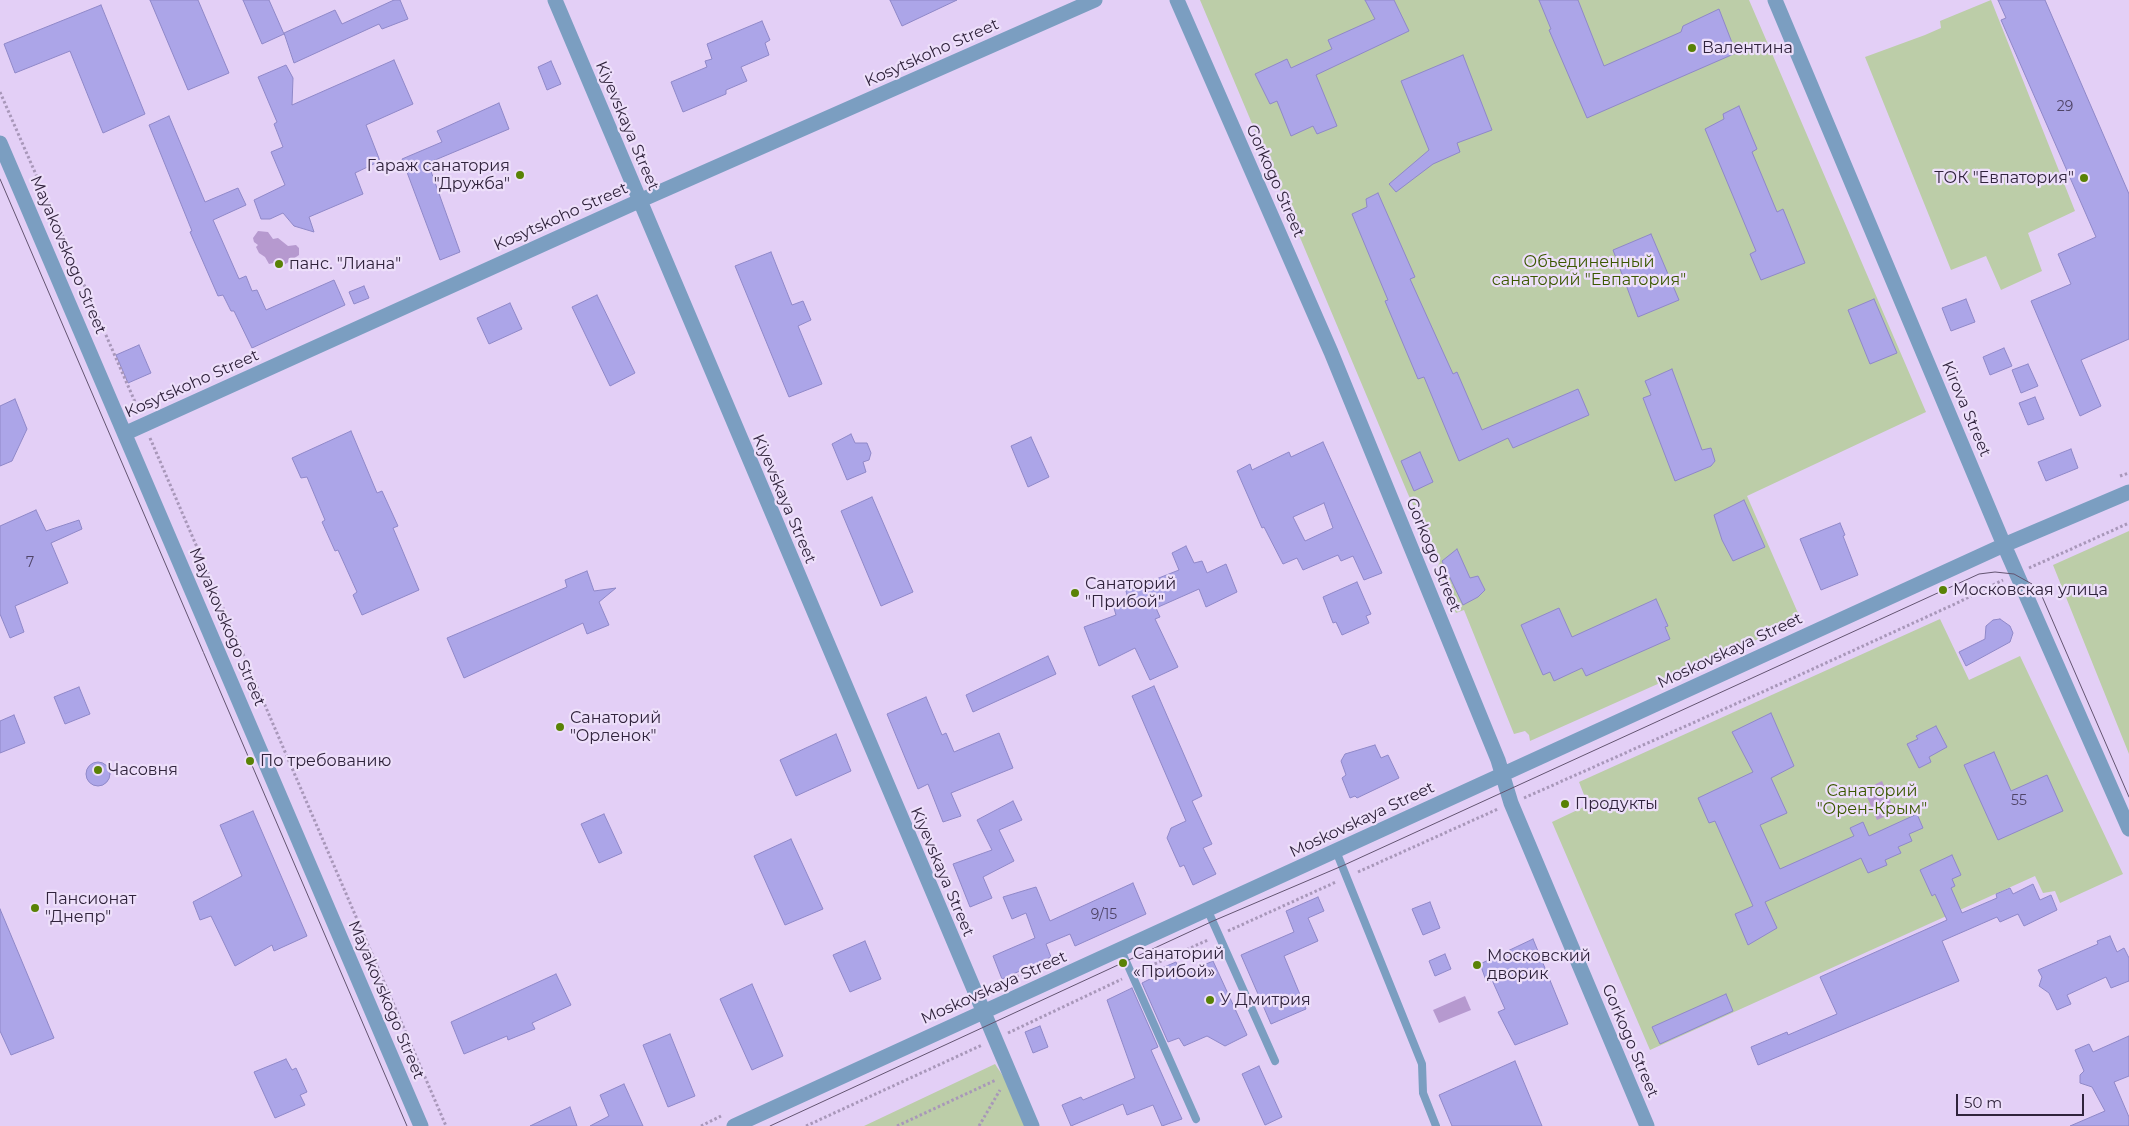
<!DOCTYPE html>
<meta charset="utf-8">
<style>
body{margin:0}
#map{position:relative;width:2129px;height:1126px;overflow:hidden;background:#e3cff6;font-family:Montserrat,sans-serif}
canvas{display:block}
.scale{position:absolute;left:1956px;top:1094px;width:128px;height:22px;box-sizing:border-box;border:2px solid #30233c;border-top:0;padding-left:6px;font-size:15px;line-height:18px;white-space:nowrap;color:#30233c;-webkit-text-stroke:4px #eddffa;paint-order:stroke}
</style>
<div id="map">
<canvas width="2129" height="1126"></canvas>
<div class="scale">50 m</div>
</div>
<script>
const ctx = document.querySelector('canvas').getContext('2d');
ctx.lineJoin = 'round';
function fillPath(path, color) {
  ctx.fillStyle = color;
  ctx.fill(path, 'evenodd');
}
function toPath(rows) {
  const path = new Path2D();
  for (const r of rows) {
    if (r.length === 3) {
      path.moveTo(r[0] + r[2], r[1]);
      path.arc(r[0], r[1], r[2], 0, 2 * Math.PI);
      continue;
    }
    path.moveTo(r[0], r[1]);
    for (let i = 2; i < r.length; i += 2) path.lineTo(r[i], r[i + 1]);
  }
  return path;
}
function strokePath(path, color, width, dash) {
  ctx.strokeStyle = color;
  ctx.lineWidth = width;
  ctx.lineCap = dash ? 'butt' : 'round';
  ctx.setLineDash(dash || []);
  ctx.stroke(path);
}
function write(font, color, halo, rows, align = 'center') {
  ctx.font = font + ' Montserrat,sans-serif';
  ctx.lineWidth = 4.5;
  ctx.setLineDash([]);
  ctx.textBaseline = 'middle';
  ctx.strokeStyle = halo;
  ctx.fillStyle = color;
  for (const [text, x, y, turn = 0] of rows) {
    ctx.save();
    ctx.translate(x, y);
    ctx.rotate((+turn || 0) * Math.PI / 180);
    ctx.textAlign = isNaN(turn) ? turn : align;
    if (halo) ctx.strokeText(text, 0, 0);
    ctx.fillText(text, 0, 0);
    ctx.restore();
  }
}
fillPath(toPath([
 [1200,0,1749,0,1926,412,1747,496,1801,620,1530,741,1529,735,1525,731,1514,734,1464,610,1456,613,1436,569,1440,562,1408,494],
 [1991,0,2075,211,2028,233,2042,271,2001,290,1986,256,1951,270,1865,57,1925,35,1941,28,1940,21],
 [2129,531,2129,754,2053,565],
 [1940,619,1969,680,2020,656,2123,874,2060,903,2055,891,2043,893,2035,876,1650,1050,1552,822,1588,805,1579,782],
 [995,1064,1036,1126,864,1126]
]), '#bccda8');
fillPath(toPath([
 [258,231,268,232,273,239,278,238,288,246,296,245,299,248,299,255,284,265,277,262,269,264,265,257,259,253,256,247,258,245,254,242,253,238],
 [1882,781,1895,812,1877,820,1864,790],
 [1465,996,1471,1010,1439,1023,1433,1010]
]), '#b699cf');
const building = toPath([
 [150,0,198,0,229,73,188,90,150,0],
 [243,0,269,0,284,34,262,44,243,0],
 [394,0,400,0,408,19,382,29,379,24,294,63,284,33,335,10,342,24,394,0],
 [890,0,957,0,902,26,890,0],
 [1365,0,1394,0,1409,31,1316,75,1337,126,1317,134,1313,126,1291,136,1277,101,1270,104,1255,74,1287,59,1291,68,1332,49,1328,40,1375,19,1365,0],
 [1539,0,1578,0,1604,66,1681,32,1683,26,1719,9,1736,53,1587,118,1549,30,1551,29,1539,0],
 [1998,0,2045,0,2129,194,2129,339,2081,360,2101,406,2080,416,2031,301,2071,284,2058,254,2096,237,2001,20,2006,18,1998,0],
 [101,5,145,114,103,133,70,51,15,73,4,44,101,5],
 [762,21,770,40,765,43,769,55,741,67,747,81,726,90,726,94,683,112,671,82,707,67,705,61,712,59,707,44,762,21],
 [1463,55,1492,130,1457,143,1460,152,1433,164,1396,192,1389,184,1429,150,1401,81,1463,55],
 [394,60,413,104,366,125,380,161,355,173,363,194,309,217,314,232,294,226,283,213,270,219,261,219,254,200,285,185,271,152,283,147,274,124,277,122,258,77,286,65,293,78,292,105,394,60],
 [551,61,561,84,547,90,538,67,551,61],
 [499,103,509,129,428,163,460,252,440,260,402,159,442,142,437,131,499,103],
 [1739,106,1757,149,1752,152,1777,212,1783,209,1805,263,1761,280,1750,254,1756,251,1705,129,1724,119,1723,114,1739,106],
 [169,116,205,202,238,188,246,205,213,220,239,279,246,276,252,291,257,290,266,310,334,280,345,305,252,348,234,311,231,311,223,295,218,296,190,232,192,231,149,125,169,116],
 [1378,193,1415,277,1410,279,1453,374,1457,372,1482,430,1578,389,1589,415,1513,448,1508,438,1459,461,1424,377,1418,379,1385,301,1388,300,1352,214,1367,207,1366,199,1378,193],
 [1651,234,1679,300,1638,317,1613,250,1651,234],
 [771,252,792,305,803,301,811,320,798,326,822,384,789,397,735,266,771,252],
 [364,286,369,298,354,304,349,292,364,286],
 [597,295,635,373,610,386,572,307,597,295],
 [1874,299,1897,353,1870,364,1848,310,1874,299],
 [1966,299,1975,322,1951,331,1942,308,1966,299],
 [510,303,522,329,489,344,477,318,510,303],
 [139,345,151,373,128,383,116,355,139,345],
 [2004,348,2012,366,1990,375,1983,357,2004,348],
 [2028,364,2038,386,2021,393,2012,370,2028,364],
 [1672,369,1702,450,1711,448,1715,461,1711,466,1675,481,1643,398,1651,395,1645,381,1672,369],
 [2035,397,2044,419,2028,425,2019,403,2035,397],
 [15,399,27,429,12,461,0,466,0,406,15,399],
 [351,431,377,493,382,491,398,526,393,528,419,590,362,615,353,595,357,592,338,550,335,551,322,522,325,520,307,477,301,478,292,458,351,431],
 [851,434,855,443,867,443,871,453,869,460,863,462,866,472,847,480,832,444,851,434],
 [1031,437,1049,477,1028,487,1011,446,1031,437],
 [1323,442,1382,573,1364,580,1353,556,1341,561,1338,555,1303,570,1297,558,1283,564,1264,527,1262,528,1237,471,1250,464,1252,470,1289,452,1291,457,1323,442],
 [1324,503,1333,528,1305,541,1293,517,1324,503],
 [2071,449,2078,468,2046,481,2038,462,2071,449],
 [1420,452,1433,482,1414,491,1401,461,1420,452],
 [872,497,913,592,881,606,841,511,872,497],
 [1744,500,1765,547,1733,561,1722,540,1714,515,1744,500],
 [36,510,46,531,79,520,82,529,51,543,68,583,15,606,24,632,10,638,0,614,0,526,36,510],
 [1840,523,1845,535,1843,536,1858,575,1821,590,1800,539,1840,523],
 [1186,546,1194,563,1202,561,1207,573,1226,564,1237,592,1206,607,1199,589,1156,608,1160,617,1155,619,1178,667,1150,680,1135,648,1099,666,1084,627,1116,615,1113,605,1128,599,1126,591,1179,570,1172,553,1186,546],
 [1457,549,1470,578,1478,576,1485,590,1478,597,1463,605,1442,561,1457,549],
 [587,571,594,591,616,588,599,602,609,625,587,634,583,623,464,678,447,638,567,587,565,580,587,571],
 [1357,582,1371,614,1366,616,1369,623,1342,635,1336,622,1333,623,1323,597,1357,582],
 [1656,599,1668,626,1665,627,1670,639,1586,676,1582,668,1554,681,1550,672,1543,675,1521,625,1559,608,1572,637,1656,599],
 [2000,619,2010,626,2013,633,2010,642,1966,666,1959,652,1985,639,1986,626,1993,620,2000,619],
 [1048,656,1056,674,973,712,966,695,1048,656],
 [1154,686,1202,796,1192,801,1212,844,1203,848,1216,874,1193,885,1184,865,1180,867,1167,838,1171,828,1186,821,1132,696,1154,686],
 [79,687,90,714,65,724,54,697,79,687],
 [926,697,942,735,946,733,954,752,999,733,1013,768,951,793,961,816,943,822,928,784,918,789,887,714,926,697],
 [1771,713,1794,766,1771,778,1787,813,1760,825,1780,869,1854,836,1850,828,1863,822,1869,836,1917,814,1923,828,1909,834,1912,841,1898,847,1901,853,1885,860,1887,865,1868,873,1861,858,1765,902,1777,928,1748,945,1735,914,1753,906,1715,821,1709,823,1698,798,1753,772,1732,732,1771,713],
 [14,715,25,743,0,753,0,721,14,715],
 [1936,726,1947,747,1929,757,1931,762,1919,768,1907,744,1918,739,1916,736,1936,726],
 [836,734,851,771,796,796,780,760,836,734],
 [1375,745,1381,758,1388,755,1399,778,1357,798,1355,796,1350,798,1342,778,1346,775,1341,761,1345,754,1375,745],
 [1994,752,2011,791,2047,775,2063,811,1998,840,1964,765,1994,752],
 [98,774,12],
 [1013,801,1022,820,999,830,1014,861,983,877,992,898,970,907,953,864,992,850,977,820,1013,801],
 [253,811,307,936,274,951,272,945,235,966,211,916,200,920,193,902,242,876,220,825,253,811],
 [604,814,622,853,599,863,581,824,604,814],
 [791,839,823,909,785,925,754,856,791,839],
 [1952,855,1961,875,1952,879,1955,886,1951,888,1962,913,1997,898,1996,894,2010,888,2013,894,2033,884,2040,900,2051,895,2057,910,2024,926,2018,914,2000,922,1997,917,1942,941,1959,981,1758,1065,1751,1047,1787,1032,1788,1035,1837,1014,1820,977,1947,920,1935,894,1932,896,1920,870,1952,855],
 [1133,883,1146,914,1075,946,1070,934,1046,944,1051,957,1002,979,993,956,1035,938,1026,913,1012,919,1003,897,1036,887,1050,921,1133,883],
 [1318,897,1324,911,1308,918,1318,941,1284,956,1306,1009,1271,1024,1241,955,1294,932,1286,911,1318,897],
 [1430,902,1440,928,1423,935,1412,909,1430,902],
 [0,909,54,1038,11,1055,0,1031,0,909],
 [2110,936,2117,952,2124,948,2129,958,2129,981,2111,988,2106,977,2067,995,2071,1004,2057,1010,2049,993,2039,986,2042,977,2038,970,2098,944,2097,941,2110,936],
 [1533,939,1568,1024,1515,1045,1498,1012,1505,1009,1492,980,1487,983,1480,964,1533,939],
 [865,941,881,979,850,992,833,955,865,941],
 [1445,954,1451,969,1435,976,1429,961,1445,954],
 [1213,961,1247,1035,1225,1046,1207,1036,1184,1046,1179,1038,1168,1042,1142,983,1152,978,1150,973,1176,962,1181,975,1213,961],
 [556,974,571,1005,532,1023,535,1029,508,1040,507,1036,464,1054,451,1022,556,974],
 [752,984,783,1056,752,1070,720,999,752,984],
 [1132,988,1158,1047,1151,1050,1182,1119,1162,1126,1153,1105,1127,1115,1123,1104,1071,1126,1062,1105,1081,1097,1083,1100,1135,1078,1107,1000,1132,988],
 [1726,994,1733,1011,1660,1044,1652,1027,1726,994],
 [1040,1026,1048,1047,1033,1053,1025,1032,1040,1026],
 [670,1034,695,1096,668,1107,643,1045,670,1034],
 [2129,1036,2129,1076,2114,1082,2129,1117,2129,1126,2070,1126,2105,1111,2092,1087,2080,1083,2080,1075,2084,1071,2075,1050,2089,1044,2093,1052,2129,1036],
 [286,1059,292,1070,296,1068,307,1092,300,1095,305,1105,275,1118,254,1072,286,1059],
 [1515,1061,1542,1126,1452,1126,1439,1095,1515,1061],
 [1259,1066,1282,1117,1265,1125,1242,1074,1259,1066],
 [624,1084,643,1126,590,1126,609,1116,600,1095,624,1084],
 [570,1107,577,1126,530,1126,570,1107]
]);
fillPath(building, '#aca5e8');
strokePath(building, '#8f88c8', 1);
strokePath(toPath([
 [0,92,139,411],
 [150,438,446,1126],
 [2120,476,2129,473],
 [2029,568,2129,523],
 [1524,798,1769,689,1957,603,2003,580],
 [1358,872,1498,809],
 [1228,931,1336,882],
 [1141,970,1208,940],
 [989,989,1065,955],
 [1008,1033,1122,979],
 [701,1126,721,1116],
 [806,1126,982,1045],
 [897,1126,996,1080],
 [979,1126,1000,1090]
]), '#a897b9', 3, [2.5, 2.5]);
strokePath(toPath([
 [1336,851,1422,1064,1423,1093,1436,1126],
 [1208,911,1275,1061],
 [1121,950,1196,1119]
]), '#7b9ec1', 8);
strokePath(toPath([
 [555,0,1032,1126],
 [1177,0,1331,352,1498,760,1511,803,1647,1126],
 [1775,0,2004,545,2129,829],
 [0,143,421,1126],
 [126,433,639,201,1095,0],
 [734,1126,2004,545,2129,492]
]), '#7b9ec1', 15);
strokePath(toPath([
 [0,179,407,1126],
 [770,1126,1213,921,1342,866,1979,574,1995,572,2014,574,2032,584,2041,594,2129,797]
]), '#635471', 1);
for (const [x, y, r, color] of [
 [1692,48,5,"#598205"],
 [520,175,5,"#598205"],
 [2084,178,5,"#598205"],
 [279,264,5,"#598205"],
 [1943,590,5,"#598205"],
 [1075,593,5,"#598205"],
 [560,727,5,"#598205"],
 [250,761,5,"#598205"],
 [98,770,5,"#598205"],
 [1565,804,5,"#598205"],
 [35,908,5,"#598205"],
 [1123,963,5,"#598205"],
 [1477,965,5,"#598205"],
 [1210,1000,5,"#598205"]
]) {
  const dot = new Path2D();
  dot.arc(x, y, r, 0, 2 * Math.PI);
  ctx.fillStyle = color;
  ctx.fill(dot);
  strokePath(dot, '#eddffa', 2);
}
write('14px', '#4f4467', null, [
 ["29",2065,107],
 ["7",30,563],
 ["55",2019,801],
 ["9/15",1104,915]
]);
write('16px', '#30233c', '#eddffa', [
 ["Валентина",1702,48],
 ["Гараж санатория",510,166,"right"],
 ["\"Дружба\"",510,184,"right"],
 ["ТОК \"Евпатория\"",2074,178,"right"],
 ["панс. \"Лиана\"",289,264],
 ["Санаторий",1085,584],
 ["\"Прибой\"",1085,602],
 ["Московская улица",1953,590],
 ["Санаторий",570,718],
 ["\"Орленок\"",570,736],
 ["По требованию",260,761],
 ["Часовня",108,770],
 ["Продукты",1575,804],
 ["Пансионат",45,899],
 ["\"Днепр\"",45,917],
 ["Санаторий",1133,954],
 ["«Прибой»",1133,972],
 ["Московский",1487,956],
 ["дворик",1487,974],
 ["У Дмитрия",1220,1000]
], 'left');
write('16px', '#30233c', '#eddffa', [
 ["Kosytskoho Street",932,53,-24],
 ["Kiyevskaya Street",627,126,67],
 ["Gorkogo Street",1275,181,66],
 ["Kosytskoho Street",561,217,-24],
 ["Mayakovskogo Street",68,255,67],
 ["Kosytskoho Street",192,384,-24],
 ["Kirova Street",1966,409,67],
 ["Kiyevskaya Street",784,499,67],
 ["Gorkogo Street",1433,555,68],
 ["Mayakovskogo Street",227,627,67],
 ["Moskovskaya Street",1730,651,-25],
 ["Moskovskaya Street",1362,820,-25],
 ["Kiyevskaya Street",942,872,67],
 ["Moskovskaya Street",994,988,-24],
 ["Mayakovskogo Street",386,1000,67],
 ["Gorkogo Street",1630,1041,67]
]);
write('16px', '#3b5800', '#eddffa', [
 ["Объединенный",1589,262],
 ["санаторий \"Евпатория\"",1589,280],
 ["Санаторий",1872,791],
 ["\"Орен-Крым\"",1872,809]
]);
</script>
